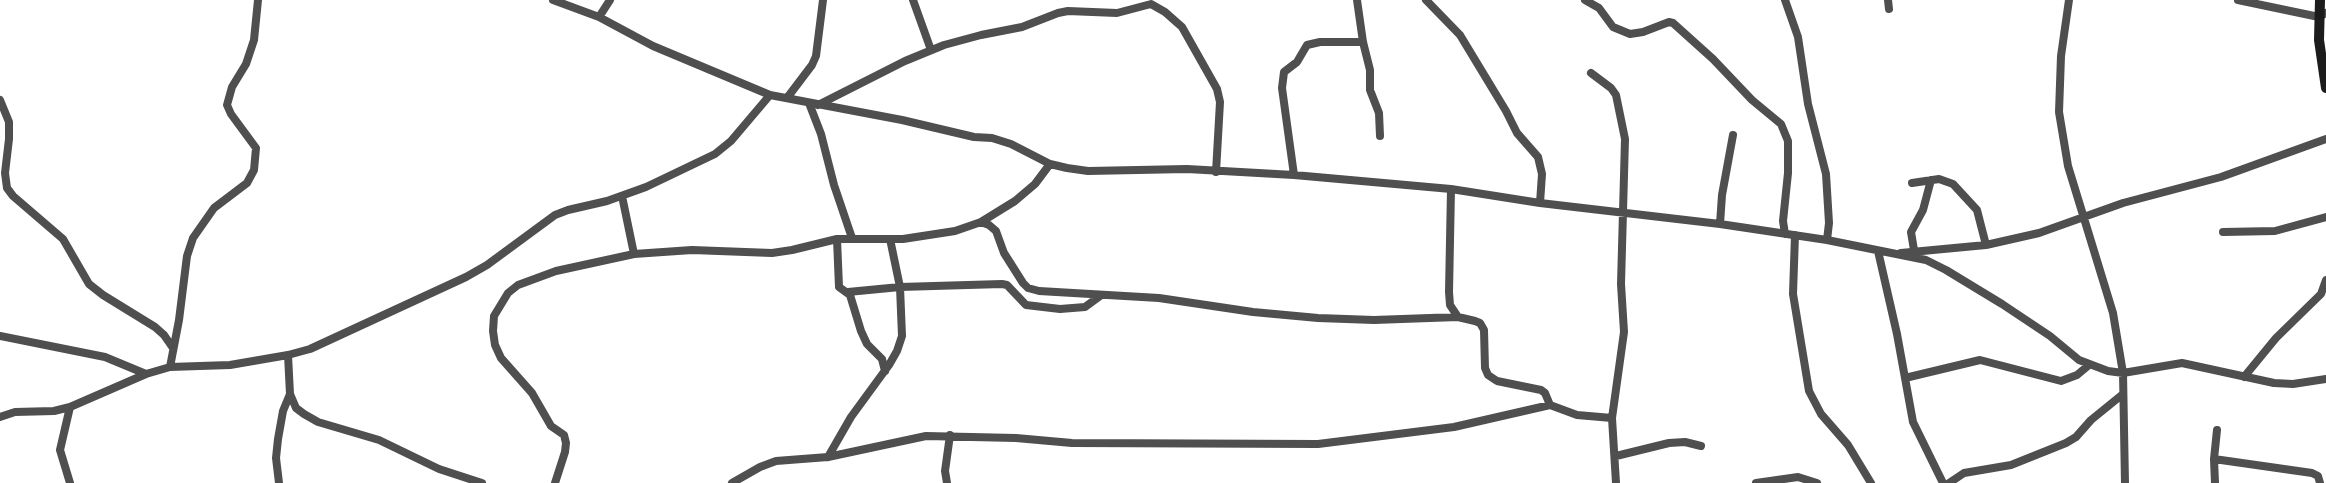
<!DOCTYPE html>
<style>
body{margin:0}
canvas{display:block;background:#fff}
</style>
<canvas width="2326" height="483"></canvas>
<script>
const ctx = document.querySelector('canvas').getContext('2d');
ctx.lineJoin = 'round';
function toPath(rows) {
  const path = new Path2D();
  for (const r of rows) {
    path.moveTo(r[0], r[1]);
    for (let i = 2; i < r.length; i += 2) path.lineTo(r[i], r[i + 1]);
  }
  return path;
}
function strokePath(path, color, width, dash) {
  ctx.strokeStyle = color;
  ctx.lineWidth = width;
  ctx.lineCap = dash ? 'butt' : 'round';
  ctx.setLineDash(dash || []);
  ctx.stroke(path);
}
strokePath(toPath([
 [553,0,599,17,653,46,770,95,902,120,974,137,992,138,1011,144,1050,164,1067,168,1088,171,1187,169,1294,175,1451,189,1540,203,1720,224,1827,240,1926,260,1946,270,2002,304,2050,336,2079,360,2108,371,2123,373,2182,363,2274,383,2293,384,2326,379],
 [913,0,931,50],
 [1357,0,1363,42,1370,70,1370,90,1379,113,1380,136],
 [1426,0,1460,35,1506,111,1517,133,1538,157,1542,174,1540,203],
 [1585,0,1599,8,1613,27,1630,34,1643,32,1669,22,1673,23,1713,59,1752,100,1781,124,1788,141,1788,173,1783,221,1785,234],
 [1785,0,1798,37,1808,104,1826,174,1829,223,1827,240],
 [1888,0,1889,9],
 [2069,0,2061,56,2059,112,2068,166,2113,313,2123,373,2125,483],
 [2238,0,2319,17,2326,13],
 [599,17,610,0],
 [1591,73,1611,88,1616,95,1625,139,1621,284,1624,332,1612,418,1616,483],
 [787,98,812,65,816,56,823,0],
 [0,100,9,122,9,139,5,173,7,188,13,196,63,239,89,284,103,295,155,327,164,335,173,348],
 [809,103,821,134,834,185,852,238],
 [818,105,905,61,944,45,981,35,1022,27,1058,13,1068,11,1117,13,1151,4,1165,12,1182,27,1217,89,1220,102,1216,172],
 [1294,175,1282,88,1284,72,1297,62,1307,45,1320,42,1363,42],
 [1912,183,1939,179,1953,184,1977,210,1986,245],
 [1451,189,1449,292,1450,305,1458,317],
 [622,196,634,254],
 [981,222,989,225,996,231,1004,253,1023,283,1028,288,1039,291,1159,298,1253,312,1318,318,1374,320,1458,317,1475,321,1480,323,1484,330,1485,368,1488,375,1497,381,1541,390,1545,393,1550,405],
 [1720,224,1722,195,1733,135],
 [2223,232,2275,231,2326,217],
 [1795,235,1793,294,1809,391,1821,414,1848,445,1871,483],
 [837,239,839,287,850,295,861,331,867,344,882,359,885,371],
 [1914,250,1911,232,1923,210,1931,180],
 [1878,251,1897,334,1913,422,1943,483],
 [1901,253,1986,245,2039,233,2123,203,2221,177,2326,139],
 [848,292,900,287,1002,284,1007,285,1026,305,1060,309,1085,307,1100,296],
 [0,336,105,357,146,374],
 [288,355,290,394,296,408,304,414,318,422,379,440,439,469,482,483],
 [170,367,179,320,187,256,193,238,214,208,247,183,254,170,256,148,231,114,227,105,232,87,246,64,254,40,258,0],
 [2244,377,2276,338,2321,294,2326,280],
 [1905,378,1980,360,2061,381,2077,375,2089,365],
 [70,407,60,450,70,483],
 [0,417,15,412,54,411,70,407,146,374,170,367,230,365,288,355,310,349,466,277,487,265,555,215,568,210,607,201,646,187,715,154,731,141,770,95],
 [1616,456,1669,443,1685,442,1701,446],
 [828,457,851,417,889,365,897,351,902,336,900,287,890,239],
 [2214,459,2312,473,2318,476,2320,483],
 [279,483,276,458,278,439,283,411,290,394],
 [555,483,565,452,566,443,564,435,551,426,532,393,501,358,495,345,493,331,494,316,508,293,518,285,556,271,634,254,692,250,772,253,792,250,837,239,903,239,955,231,981,222,1015,201,1035,184,1050,164],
 [732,483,760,467,776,461,828,457,926,436,1016,438,1072,443,1318,444,1454,427,1550,405,1577,415,1612,418],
 [947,483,945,471,950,435],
 [1756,483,1798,477,1817,483],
 [1949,483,1964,473,2011,465,2066,443,2076,437,2091,420,2123,394],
 [2215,483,2214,459,2217,430]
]), '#4f4f4f', 8);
strokePath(toPath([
 [2320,0,2319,40,2326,88]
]), '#1c1c1c', 10);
</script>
